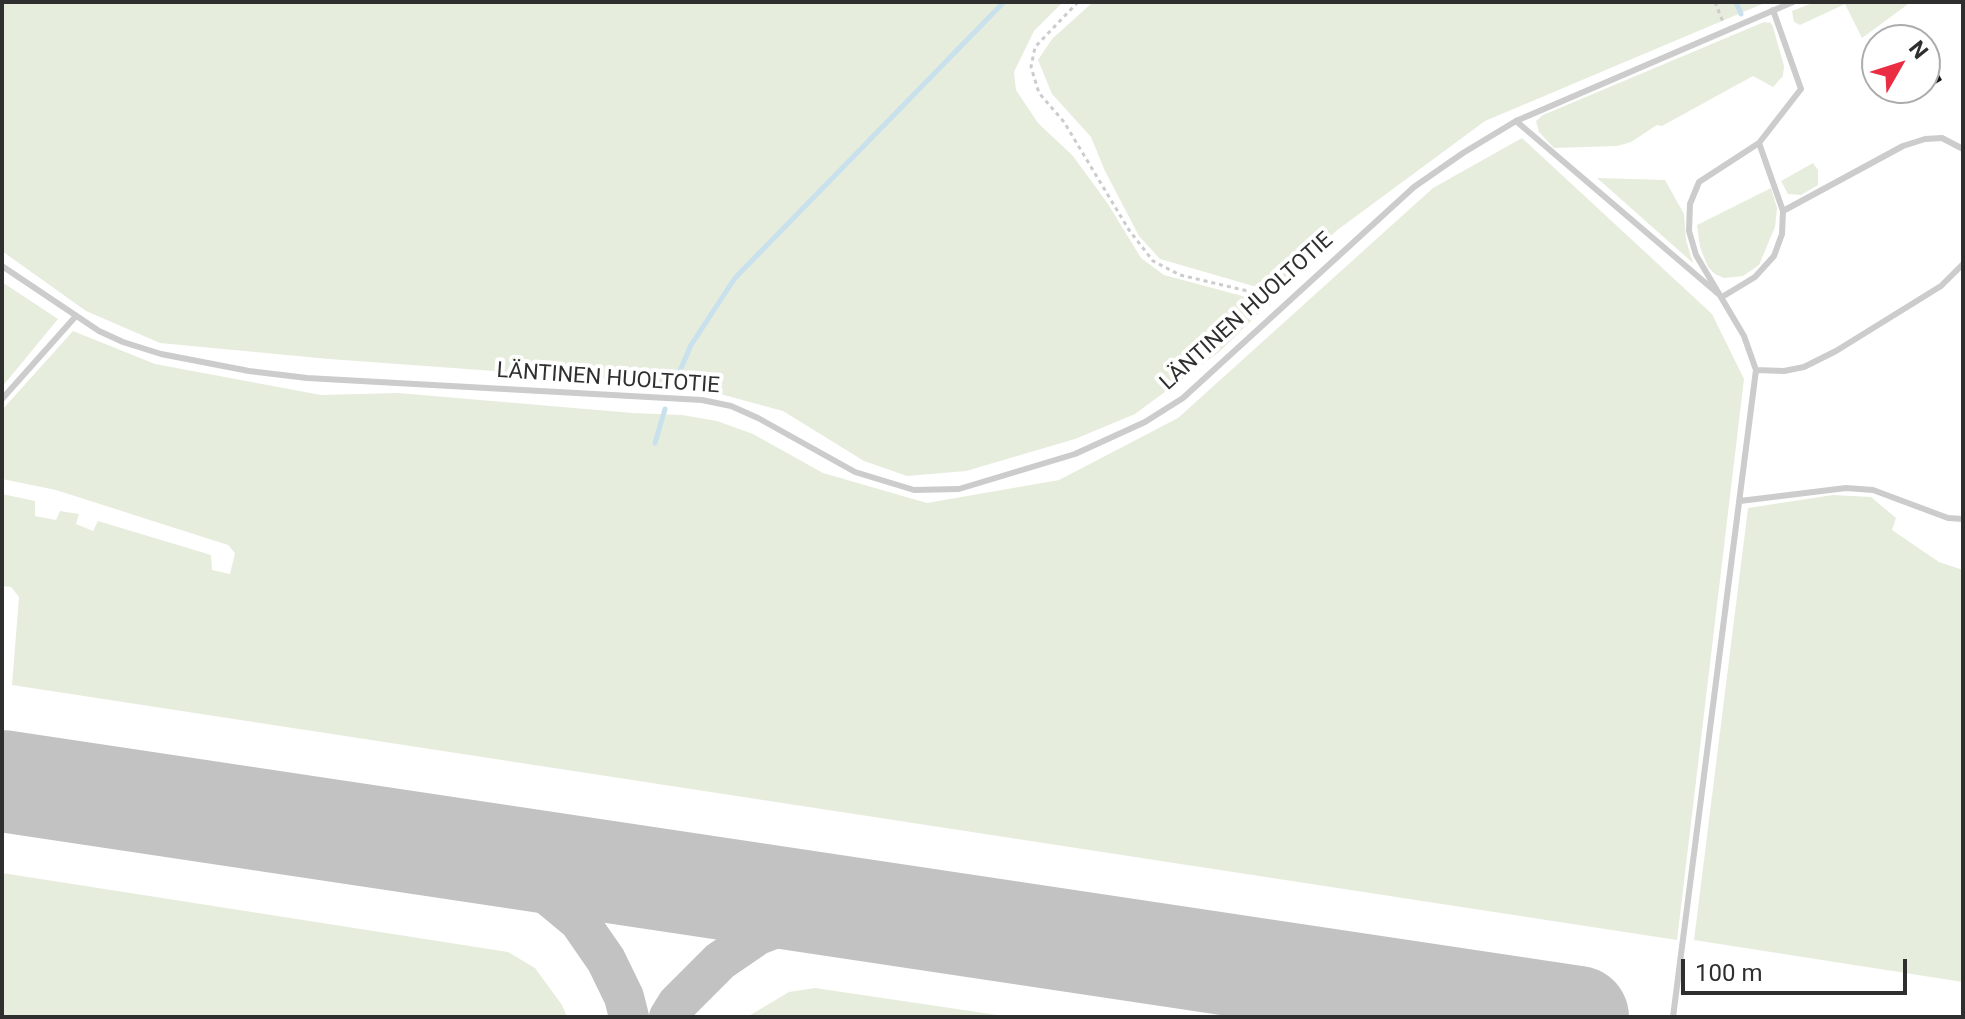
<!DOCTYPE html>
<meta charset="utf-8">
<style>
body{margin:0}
#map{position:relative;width:1965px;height:1019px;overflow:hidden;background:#fff;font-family:Roboto,sans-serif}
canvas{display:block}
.frame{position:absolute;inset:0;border:4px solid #2f2f2f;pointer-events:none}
.north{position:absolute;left:1861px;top:24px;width:80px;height:80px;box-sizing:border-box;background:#fff;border:2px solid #acacac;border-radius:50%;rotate:51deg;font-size:22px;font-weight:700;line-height:32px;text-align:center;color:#2f2f2f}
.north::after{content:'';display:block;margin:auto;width:28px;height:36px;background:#eb2d43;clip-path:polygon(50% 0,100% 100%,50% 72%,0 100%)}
.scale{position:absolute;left:1681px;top:959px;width:226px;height:36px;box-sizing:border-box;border:4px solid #2f2f2f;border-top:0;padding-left:10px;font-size:24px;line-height:28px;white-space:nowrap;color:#2f2f2f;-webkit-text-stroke:6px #fff;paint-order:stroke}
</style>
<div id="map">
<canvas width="1965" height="1019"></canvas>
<div class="frame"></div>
<div class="north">N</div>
<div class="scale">100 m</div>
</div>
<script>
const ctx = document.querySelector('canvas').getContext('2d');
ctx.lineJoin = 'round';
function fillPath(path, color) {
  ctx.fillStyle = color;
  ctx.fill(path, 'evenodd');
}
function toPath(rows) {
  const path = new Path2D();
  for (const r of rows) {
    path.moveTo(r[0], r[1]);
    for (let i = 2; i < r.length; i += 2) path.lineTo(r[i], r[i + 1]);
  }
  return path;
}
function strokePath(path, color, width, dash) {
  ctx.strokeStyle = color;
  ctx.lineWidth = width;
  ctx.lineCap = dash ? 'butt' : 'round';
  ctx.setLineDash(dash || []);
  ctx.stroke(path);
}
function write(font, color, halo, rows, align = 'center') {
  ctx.font = font + ' Roboto,sans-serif';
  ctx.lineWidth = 8;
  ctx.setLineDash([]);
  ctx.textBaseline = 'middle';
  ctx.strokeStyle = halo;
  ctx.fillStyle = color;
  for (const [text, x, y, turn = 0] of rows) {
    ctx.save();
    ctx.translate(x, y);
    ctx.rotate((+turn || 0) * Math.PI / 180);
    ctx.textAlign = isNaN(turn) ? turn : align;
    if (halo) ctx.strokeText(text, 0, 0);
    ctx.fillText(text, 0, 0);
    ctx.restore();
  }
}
fillPath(toPath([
 [2,2,1063,2,1034,31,1014,72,1016,90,1038,123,1073,156,1108,204,1141,258,1164,275,1246,297,1261,311,1219,352,1135,414,1075,439,966,471,907,476,864,461,783,411,687,385,329,359,160,343,86,311,2,251],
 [1093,2,1767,2,1485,121,1336,231,1274,292,1160,259,1139,236,1105,171,1091,137,1052,94,1038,60,1052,39],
 [1815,2,1911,2,1862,38,1845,4,1800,25,1794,22,1792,11],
 [1764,22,1771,23,1773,27,1784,66,1783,76,1773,87,1753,76,1662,126,1657,125,1631,142,1617,146,1554,148,1539,132,1536,121,1543,115],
 [1522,138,1712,314,1744,379,1677,940,12,685,19,597,11,587,2,586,2,494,35,501,35,516,56,520,60,511,79,514,76,524,93,531,98,521,211,555,212,570,230,574,235,553,228,545,56,490,2,479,2,410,73,331,155,364,321,395,398,393,633,413,682,415,717,421,753,434,823,473,927,503,1059,480,1178,418,1433,188],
 [1813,163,1818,170,1818,185,1801,195,1788,194,1781,181],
 [1597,178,1665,180,1684,214,1686,240,1693,263],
 [1771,188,1777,208,1775,227,1759,265,1743,276,1724,278,1715,274,1708,267,1700,247,1697,225],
 [2,282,58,319,2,387],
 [1833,495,1871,497,1896,518,1892,530,1939,562,1963,570,1963,982,1694,940,1748,508],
 [2,873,508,952,535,968,562,1005,567,1017,2,1017],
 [815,988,1011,1017,747,1017,789,992]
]), '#e6eddd');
strokePath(toPath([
 [1736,2,1741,14],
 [674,385,691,345,735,278,1004,2],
 [655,443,665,409]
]), '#c9e1ed', 5);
strokePath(toPath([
 [464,851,532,882,579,921,606,960,624,997,629,1017],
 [669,1017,677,1004,720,961,758,935,797,920,840,912,887,912]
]), '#c2c2c2', 40);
strokePath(toPath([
 [2,781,1578,1017]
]), '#c2c2c2', 102);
fillPath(toPath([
 [1925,50,1942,80,1925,90]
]), '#161616');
strokePath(toPath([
 [1078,2,1035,47,1031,67,1039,93,1064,122,1129,230,1153,261,1180,275,1256,293,1270,305],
 [1715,2,1723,22]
]), '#ccc', 3, [4, 4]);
strokePath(toPath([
 [1516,121,1722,297,1755,277,1774,256,1782,234,1783,211,1759,143],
 [1783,211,1903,146,1925,139,1942,138,1963,149],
 [2,266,99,331,123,342,161,354,249,371,307,378,702,400,731,406,758,418,855,472,914,490,959,489,1075,454,1145,422,1183,398,1414,187,1463,153,1516,121,1793,2],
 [1756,370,1784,371,1804,367,1836,351,1941,286,1963,264],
 [2,399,76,316],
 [1740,501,1846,488,1873,490,1948,518,1963,519],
 [1673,1017,1756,370,1744,336,1696,255,1689,231,1690,204,1699,182,1759,143,1801,89,1773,10]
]), '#ccc', 6);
write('22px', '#2f2f2f', '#fff', [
 ["LÄNTINEN HUOLTOTIE",1247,312,-42],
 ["LÄNTINEN HUOLTOTIE",608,379,4]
]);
</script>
